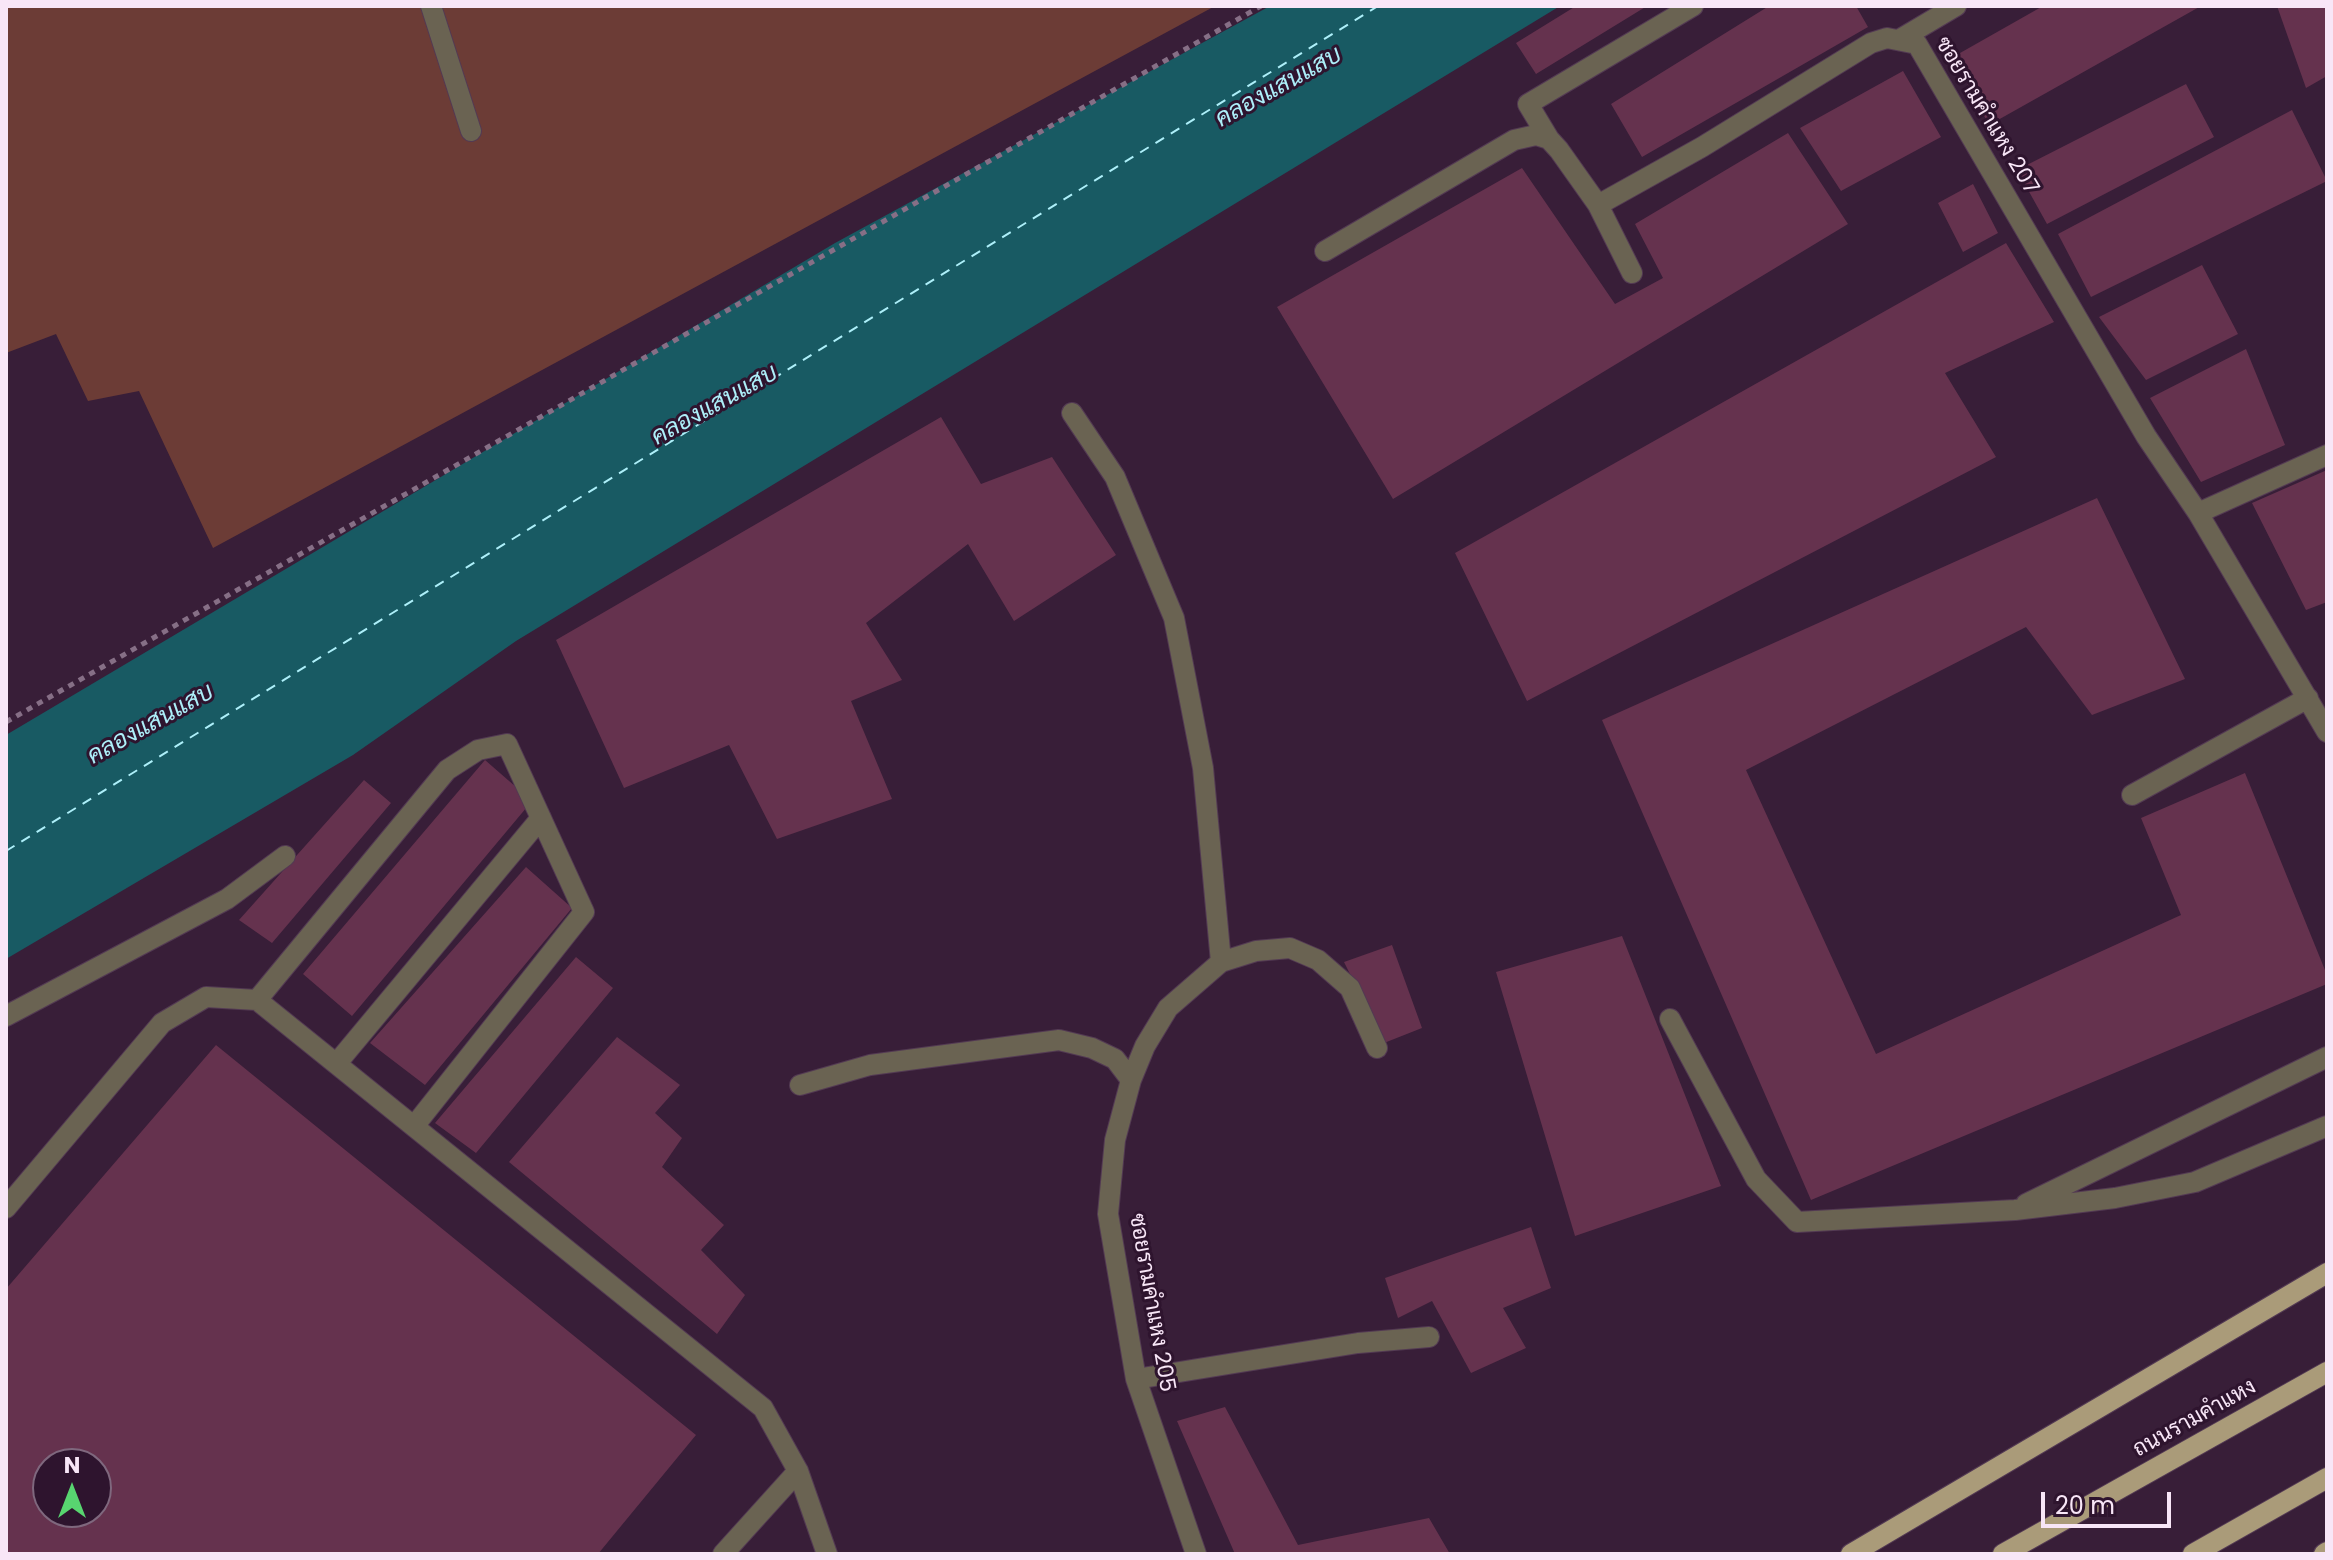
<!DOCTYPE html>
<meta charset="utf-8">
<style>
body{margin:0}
#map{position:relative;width:2333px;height:1560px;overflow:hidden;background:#381e38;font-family:Poppins,sans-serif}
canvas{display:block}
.frame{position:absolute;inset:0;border:8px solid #f8e6f7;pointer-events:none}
.north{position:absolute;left:32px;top:1448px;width:80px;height:80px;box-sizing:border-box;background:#2e142e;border:2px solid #7f687e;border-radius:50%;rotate:0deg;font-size:22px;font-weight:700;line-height:32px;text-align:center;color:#f8e6f7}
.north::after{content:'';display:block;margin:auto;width:28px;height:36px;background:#58d570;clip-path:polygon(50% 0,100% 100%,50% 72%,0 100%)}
.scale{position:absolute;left:2041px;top:1492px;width:130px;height:36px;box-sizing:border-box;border:4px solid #f8e6f7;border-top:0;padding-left:10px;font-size:24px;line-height:28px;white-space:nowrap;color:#f8e6f7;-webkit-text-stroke:6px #2e142e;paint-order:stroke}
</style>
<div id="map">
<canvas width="2333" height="1560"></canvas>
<div class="frame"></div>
<div class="north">N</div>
<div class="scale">20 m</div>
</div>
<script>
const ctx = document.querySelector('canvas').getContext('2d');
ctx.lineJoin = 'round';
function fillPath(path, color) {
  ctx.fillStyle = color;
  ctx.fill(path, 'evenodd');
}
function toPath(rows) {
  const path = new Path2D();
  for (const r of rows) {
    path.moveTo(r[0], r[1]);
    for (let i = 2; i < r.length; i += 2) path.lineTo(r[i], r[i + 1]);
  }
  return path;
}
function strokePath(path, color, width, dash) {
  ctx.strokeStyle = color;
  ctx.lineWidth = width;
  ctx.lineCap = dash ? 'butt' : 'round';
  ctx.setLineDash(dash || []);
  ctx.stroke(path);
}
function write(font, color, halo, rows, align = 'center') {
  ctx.font = font + ' Poppins,Sarabun,sans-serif';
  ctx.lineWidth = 6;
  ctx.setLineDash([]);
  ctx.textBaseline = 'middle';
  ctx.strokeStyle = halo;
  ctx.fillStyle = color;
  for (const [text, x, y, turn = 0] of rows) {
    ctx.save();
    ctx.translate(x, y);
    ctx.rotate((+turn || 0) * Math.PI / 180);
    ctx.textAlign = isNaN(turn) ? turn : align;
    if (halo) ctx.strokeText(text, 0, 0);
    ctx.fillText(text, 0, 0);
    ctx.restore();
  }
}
fillPath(toPath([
 [6,6,1215,6,213,548,139,391,88,401,56,334,6,353]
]), '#6c3c36');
fillPath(toPath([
 [1270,6,1560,6,516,641,353,755,6,959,6,735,835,243]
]), '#185a63');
strokePath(toPath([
 [6,851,1378,6]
]), '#adeff9', 2, [10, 8]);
fillPath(toPath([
 [1576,6,1647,6,1536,74,1516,43],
 [1769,6,1856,6,1868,27,1642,157,1611,104],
 [2043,6,2201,6,1989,125,1953,57],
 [2277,6,2327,6,2327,76,2306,88],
 [1903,71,1941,137,1841,191,1800,128],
 [2186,84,2214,137,2047,224,2017,170],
 [2292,110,2327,181,2091,297,2058,234],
 [1788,133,1848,224,1393,499,1277,307,1522,168,1615,304,1663,278,1635,224],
 [1973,184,1998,233,1963,252,1938,203],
 [2006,243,2054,322,1945,373,1996,457,1527,701,1455,553],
 [2202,265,2238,334,2146,380,2099,317],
 [2246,349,2285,445,2201,482,2150,398],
 [941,417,981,484,1052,457,1116,555,1014,621,968,544,866,623,902,680,851,701,892,799,777,839,729,745,624,788,556,640],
 [2327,470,2327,602,2306,610,2252,503],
 [2097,498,2185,679,2092,715,2026,627,1746,770,1876,1054,2181,915,2141,818,2245,773,2327,975,2327,984,1811,1200,1602,720],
 [485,760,532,801,352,1016,303,974],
 [364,780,391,803,272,943,239,920],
 [526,867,572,908,425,1085,370,1043],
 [1622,936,1721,1186,1575,1236,1496,972],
 [1392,945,1422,1028,1384,1043,1344,962],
 [576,957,613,988,476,1153,435,1123],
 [617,1037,680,1085,655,1113,682,1138,662,1167,724,1225,701,1250,745,1295,717,1334,509,1162],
 [216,1045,696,1435,598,1554,6,1554,6,1289],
 [48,1464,96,1464,96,1512,48,1512],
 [1531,1227,1551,1288,1503,1308,1526,1348,1471,1373,1432,1301,1398,1318,1385,1278],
 [1225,1407,1298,1545,1429,1518,1450,1554,1235,1554,1177,1421]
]), '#65324e');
const minor = toPath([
 [431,6,471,131],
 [1902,38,1956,6],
 [1549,139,1528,104,1693,6],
 [1598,205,1632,273],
 [1325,251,1514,140,1536,135,1549,139,1559,150,1598,205,1702,147,1871,43,1887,38,1917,44,2146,436,2198,513,2327,732],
 [1072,413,1115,477,1174,618,1203,768,1221,962],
 [2198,513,2327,455],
 [2132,795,2308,698],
 [257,1000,447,770,478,750,507,744,584,912,415,1125],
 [6,1016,227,899,285,856],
 [1670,1019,1756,1179,1797,1222,2015,1210,2115,1198,2195,1182,2327,1126],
 [337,1063,541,818],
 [800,1085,870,1065,1059,1040,1092,1048,1115,1059,1131,1080],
 [2026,1204,2327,1057],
 [6,1208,162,1023,206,997,257,1000,763,1408,798,1471,827,1554],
 [1136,1379,1358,1343,1429,1337],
 [723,1554,798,1471],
 [1196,1554,1136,1379,1108,1214,1115,1140,1131,1080,1145,1046,1168,1008,1221,962,1256,951,1290,948,1318,960,1350,988,1377,1048]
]);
const major = toPath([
 [1851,1554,2327,1273],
 [2003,1554,2327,1372],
 [2193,1554,2327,1478],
 [2324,1554,2327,1552]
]);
strokePath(minor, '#533a53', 22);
strokePath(major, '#533a53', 22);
strokePath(toPath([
 [6,722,1261,6]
]), '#866f86', 5, [6, 6]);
strokePath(minor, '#6a6352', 20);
strokePath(major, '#aa9b79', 20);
write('22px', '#f8e6f7', '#2e142e', [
 ["ซอยรามคำแหง 207",1986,116,59],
 ["ซอยรามคำแหง 205",1151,1303,80],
 ["ถนนรามคำแหง",2195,1419,-29]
]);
write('italic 24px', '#adeff9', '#2e142e', [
 ["คลองแสนแสบ",1279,88,-29],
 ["คลองแสนแสบ",715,406,-29],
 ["คลองแสนแสบ",151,725,-29]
]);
</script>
